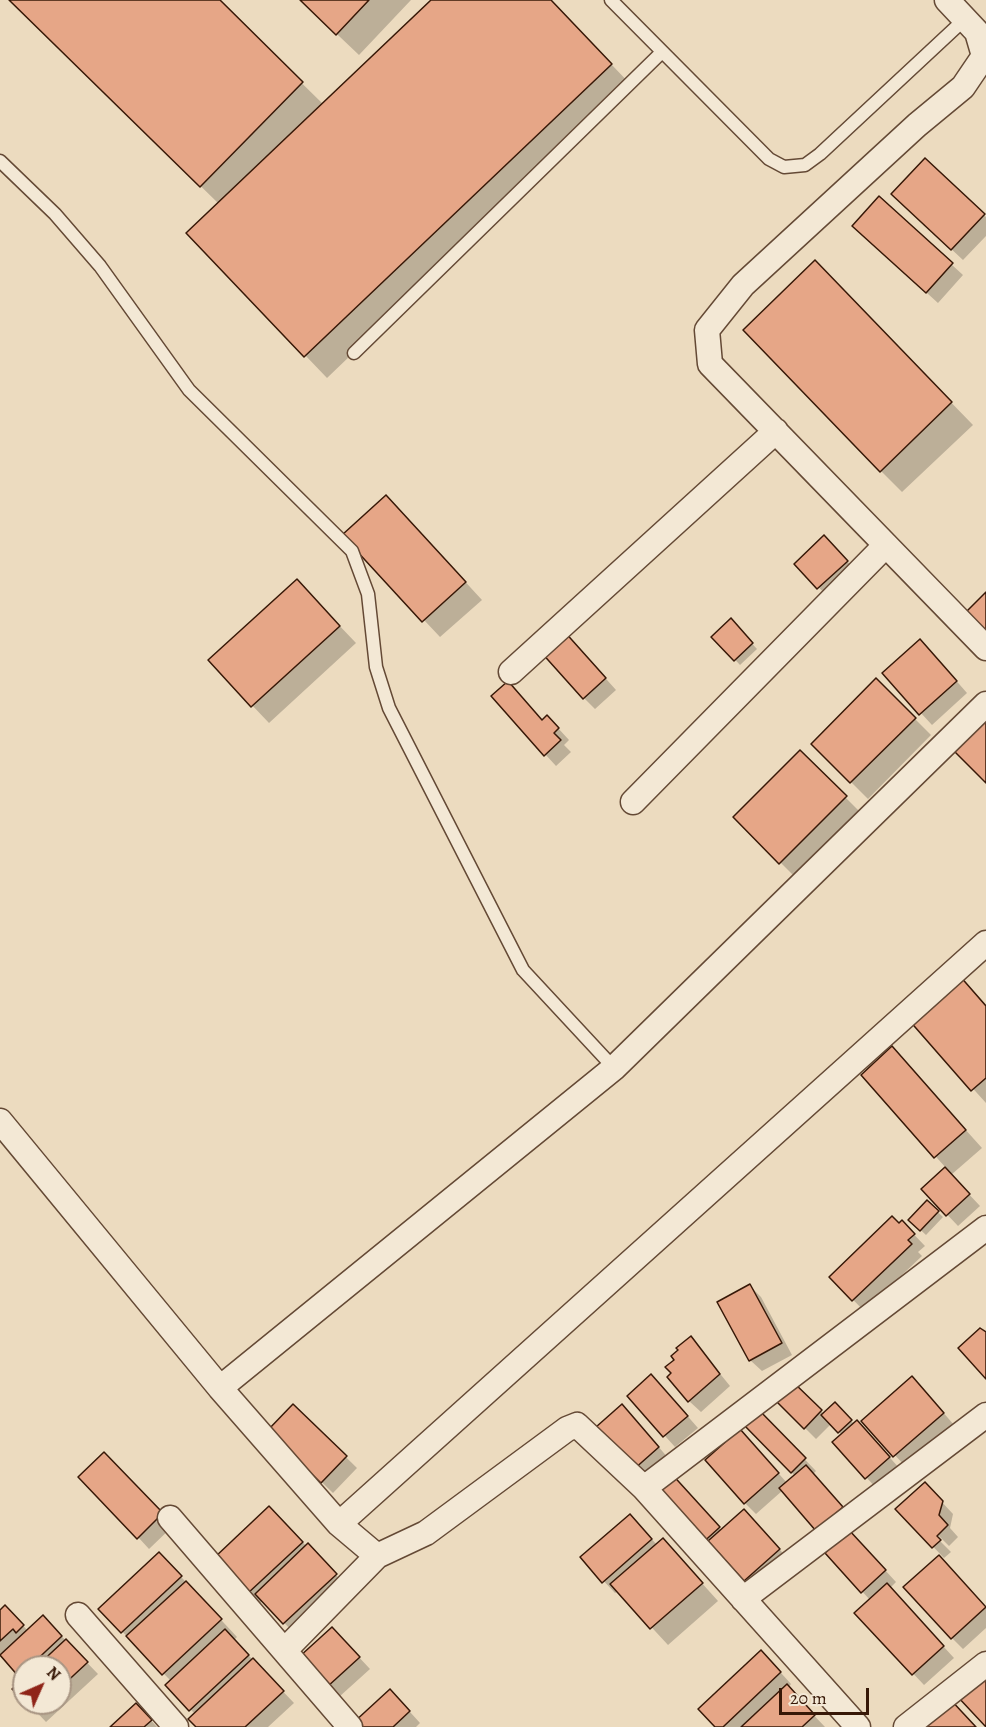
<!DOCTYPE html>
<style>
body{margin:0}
#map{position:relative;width:986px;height:1727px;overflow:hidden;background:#ecdbbf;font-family:Alegreya,serif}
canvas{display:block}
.north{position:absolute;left:12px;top:1655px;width:60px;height:60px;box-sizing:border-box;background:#f3e8d5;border:2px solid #a89583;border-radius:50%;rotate:45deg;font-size:16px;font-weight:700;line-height:24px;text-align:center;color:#371807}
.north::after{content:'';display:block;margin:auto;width:21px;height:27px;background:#8f2418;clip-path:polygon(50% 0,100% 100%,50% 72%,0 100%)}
.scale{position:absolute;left:779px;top:1688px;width:90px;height:27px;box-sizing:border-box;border:3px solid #371807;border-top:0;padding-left:8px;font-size:18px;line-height:21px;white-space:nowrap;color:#371807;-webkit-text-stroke:4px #f3e8d5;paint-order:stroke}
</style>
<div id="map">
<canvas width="986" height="1727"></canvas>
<div class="north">N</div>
<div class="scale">20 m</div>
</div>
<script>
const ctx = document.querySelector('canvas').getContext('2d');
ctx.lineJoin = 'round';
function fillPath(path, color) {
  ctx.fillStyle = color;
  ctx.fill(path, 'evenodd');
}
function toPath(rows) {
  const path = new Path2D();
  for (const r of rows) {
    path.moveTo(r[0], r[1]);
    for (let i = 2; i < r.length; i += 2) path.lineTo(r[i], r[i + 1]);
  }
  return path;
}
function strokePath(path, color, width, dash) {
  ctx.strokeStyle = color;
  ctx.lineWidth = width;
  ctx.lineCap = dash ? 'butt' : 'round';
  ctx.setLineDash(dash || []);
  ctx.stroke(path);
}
fillPath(toPath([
 [10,0,217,0,323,104,433,0,550,0,632,86,327,378,188,233,219,204],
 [301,0,411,0,359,55],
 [925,160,986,217,986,236,963,260,904,205],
 [879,198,963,275,938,303,865,237],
 [836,284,973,425,902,492,881,471],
 [402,513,482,600,440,637,344,535],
 [835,548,858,573,830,599,796,564],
 [313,598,356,643,269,723,210,661],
 [731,621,757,649,740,665,714,637],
 [574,643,616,690,595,709,584,698],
 [931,652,967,693,932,725,884,673],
 [876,680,931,735,868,799,813,744],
 [543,721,558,728,569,740,564,745,571,752,556,766,545,754],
 [800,752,862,814,797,879,735,817],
 [975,994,986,1006,986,1103,910,1019],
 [892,1048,982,1148,951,1175,980,1206,958,1226,923,1189,946,1168,863,1075],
 [927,1202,943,1217,926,1235,910,1220],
 [902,1222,925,1246,918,1252,922,1256,864,1311,831,1277],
 [750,1286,761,1297,792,1355,762,1371,750,1360],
 [691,1338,730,1386,701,1412,689,1401,673,1373,676,1360],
 [792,1383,824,1414,835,1404,854,1424,868,1433,900,1469,877,1489,834,1442,842,1435,831,1424,816,1439,776,1399],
 [662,1387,698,1428,675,1447,629,1396],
 [923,1389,954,1425,906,1467,863,1421],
 [294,1406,357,1468,333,1493,269,1431],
 [757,1410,816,1471,813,1474,853,1519,828,1541,782,1491,756,1514,745,1503,751,1442,787,1483,795,1476,744,1423],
 [633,1417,669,1459,645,1480,634,1469],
 [104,1454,173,1526,149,1549,138,1537],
 [680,1484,722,1531,755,1522,790,1561,756,1591,718,1550,711,1556],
 [925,1484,953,1514,950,1528,958,1537,949,1546,933,1530,931,1532,951,1552,944,1558,897,1509],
 [280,1520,347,1586,295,1634,263,1601,259,1604,248,1593],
 [641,1527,657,1545,663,1540,718,1601,668,1645,618,1591,615,1593,582,1558],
 [860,1543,896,1582,890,1588,954,1658,924,1685,856,1613,870,1600,827,1553],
 [170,1565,237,1637,234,1640,294,1703,268,1727,198,1727,195,1714,167,1685,171,1681,100,1609],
 [950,1568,986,1608,986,1628,963,1649,952,1638],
 [0,1612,16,1618,28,1631,43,1617,98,1674,46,1722,28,1703,60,1703,60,1667,24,1667,24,1680,0,1656],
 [343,1640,370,1669,339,1697,328,1686],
 [772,1663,791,1684,788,1688,825,1727,717,1727],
 [401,1702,420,1723,416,1727,358,1727],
 [147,1716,157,1727,112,1727]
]), '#0003');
const building = toPath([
 [9,0,220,0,303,82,200,187,9,0],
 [300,0,369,0,336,35,300,0],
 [431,0,551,0,612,64,304,357,186,233,431,0],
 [925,158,985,214,951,250,891,194,925,158],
 [879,196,953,263,926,293,852,226,879,196],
 [815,260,952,402,880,472,743,330,815,260],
 [386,495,466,582,422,622,342,535,386,495],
 [824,535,848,561,817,589,794,564,824,535],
 [297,579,340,626,251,707,208,660,297,579],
 [986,592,986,633,965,613,986,592],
 [731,618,753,643,734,661,711,637,731,618],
 [563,630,606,678,583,699,540,651,563,630],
 [920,639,957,681,919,715,882,673,920,639],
 [876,678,916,718,850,783,811,744,876,678],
 [508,681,542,720,547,715,559,728,554,733,561,740,544,756,491,696,508,681],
 [986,718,986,783,954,751,986,718],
 [800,750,847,796,779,864,733,817,800,750],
 [959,975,986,1006,986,1078,971,1091,908,1019,959,975],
 [892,1046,966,1130,934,1158,861,1075,892,1046],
 [945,1167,970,1194,946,1216,921,1189,945,1167],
 [927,1200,939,1211,920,1231,908,1220,927,1200],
 [892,1216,899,1223,902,1220,915,1234,908,1240,912,1244,852,1301,829,1277,892,1216],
 [750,1284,782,1343,749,1361,717,1302,750,1284],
 [980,1328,986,1332,986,1379,958,1348,980,1328],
 [691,1336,720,1374,688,1402,667,1377,671,1373,665,1367,674,1360,671,1356,678,1350,676,1348,691,1336],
 [651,1374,688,1416,663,1437,627,1396,651,1374],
 [912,1376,944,1413,893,1457,861,1421,912,1376],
 [792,1381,822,1410,804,1429,774,1399,792,1381],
 [835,1402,852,1420,838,1433,821,1415,835,1402],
 [293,1404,347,1456,321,1483,267,1431,293,1404],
 [622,1404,659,1447,633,1470,596,1427,622,1404],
 [757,1408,806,1458,791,1473,742,1423,757,1408],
 [857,1420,890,1457,865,1479,832,1442,857,1420],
 [740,1429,779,1473,744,1504,705,1460,740,1429],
 [104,1452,163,1513,137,1539,78,1477,104,1452],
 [806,1465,843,1507,816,1531,779,1488,806,1465],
 [669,1471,720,1527,699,1546,648,1490,669,1471],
 [925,1482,943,1501,939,1515,948,1525,937,1536,941,1540,932,1548,895,1509,925,1482],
 [269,1506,303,1542,247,1594,214,1558,269,1506],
 [744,1509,780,1549,744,1581,708,1541,744,1509],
 [630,1514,652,1539,602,1583,580,1557,630,1514],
 [849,1530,886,1570,861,1593,825,1553,849,1530],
 [663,1538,703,1583,650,1629,610,1584,663,1538],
 [308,1543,337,1574,283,1624,255,1594,308,1543],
 [159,1552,182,1576,121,1633,98,1609,159,1552],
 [939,1555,986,1607,951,1639,903,1587,939,1555],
 [186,1581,222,1619,162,1675,126,1636,186,1581],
 [887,1583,944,1646,912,1675,854,1613,887,1583],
 [5,1605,24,1625,16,1633,13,1629,0,1641,0,1610,5,1605],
 [43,1615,62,1636,29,1667,24,1667,24,1672,19,1677,0,1655,43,1615],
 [332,1627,360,1657,327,1687,299,1657,332,1627],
 [225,1629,249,1655,189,1711,165,1685,225,1629],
 [66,1639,88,1662,60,1688,60,1667,36,1667,66,1639],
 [761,1650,781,1672,723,1727,715,1727,698,1709,761,1650],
 [253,1658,284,1691,245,1727,196,1727,188,1719,253,1658],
 [986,1670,986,1727,957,1696,986,1670],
 [24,1678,24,1701,12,1689,24,1678],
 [787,1684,815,1715,802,1727,741,1727,787,1684],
 [390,1689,410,1711,393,1727,356,1727,353,1723,390,1689],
 [949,1698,976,1727,925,1727,949,1698],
 [26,1703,44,1703,34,1712,26,1703],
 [136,1703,152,1720,144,1727,110,1727,136,1703]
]);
fillPath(building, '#e6a687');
strokePath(building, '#371807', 1.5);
const service = toPath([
 [611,0,769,159,784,167,805,165,820,154,966,18],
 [0,161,55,214,100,266,189,390,352,551,368,594,376,667,389,708,523,970,614,1068],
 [354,353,662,52]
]);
const minor = toPath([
 [947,0,977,32,984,56,963,87,917,125,743,285,707,330,710,364,986,648],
 [511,672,776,431],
 [633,802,886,545],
 [0,1121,220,1388,339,1524,377,1556,426,1533,567,1429,577,1425,644,1488,858,1727],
 [220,1388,614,1068,986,704],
 [644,1488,986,1228],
 [170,1518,350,1727],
 [339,1524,986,943],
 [743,1599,986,1415],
 [78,1615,176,1727],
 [285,1650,377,1556],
 [906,1727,986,1664]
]);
strokePath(service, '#644935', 15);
strokePath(minor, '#644935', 27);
strokePath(service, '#f3e8d5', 12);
strokePath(minor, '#f3e8d5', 24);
</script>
